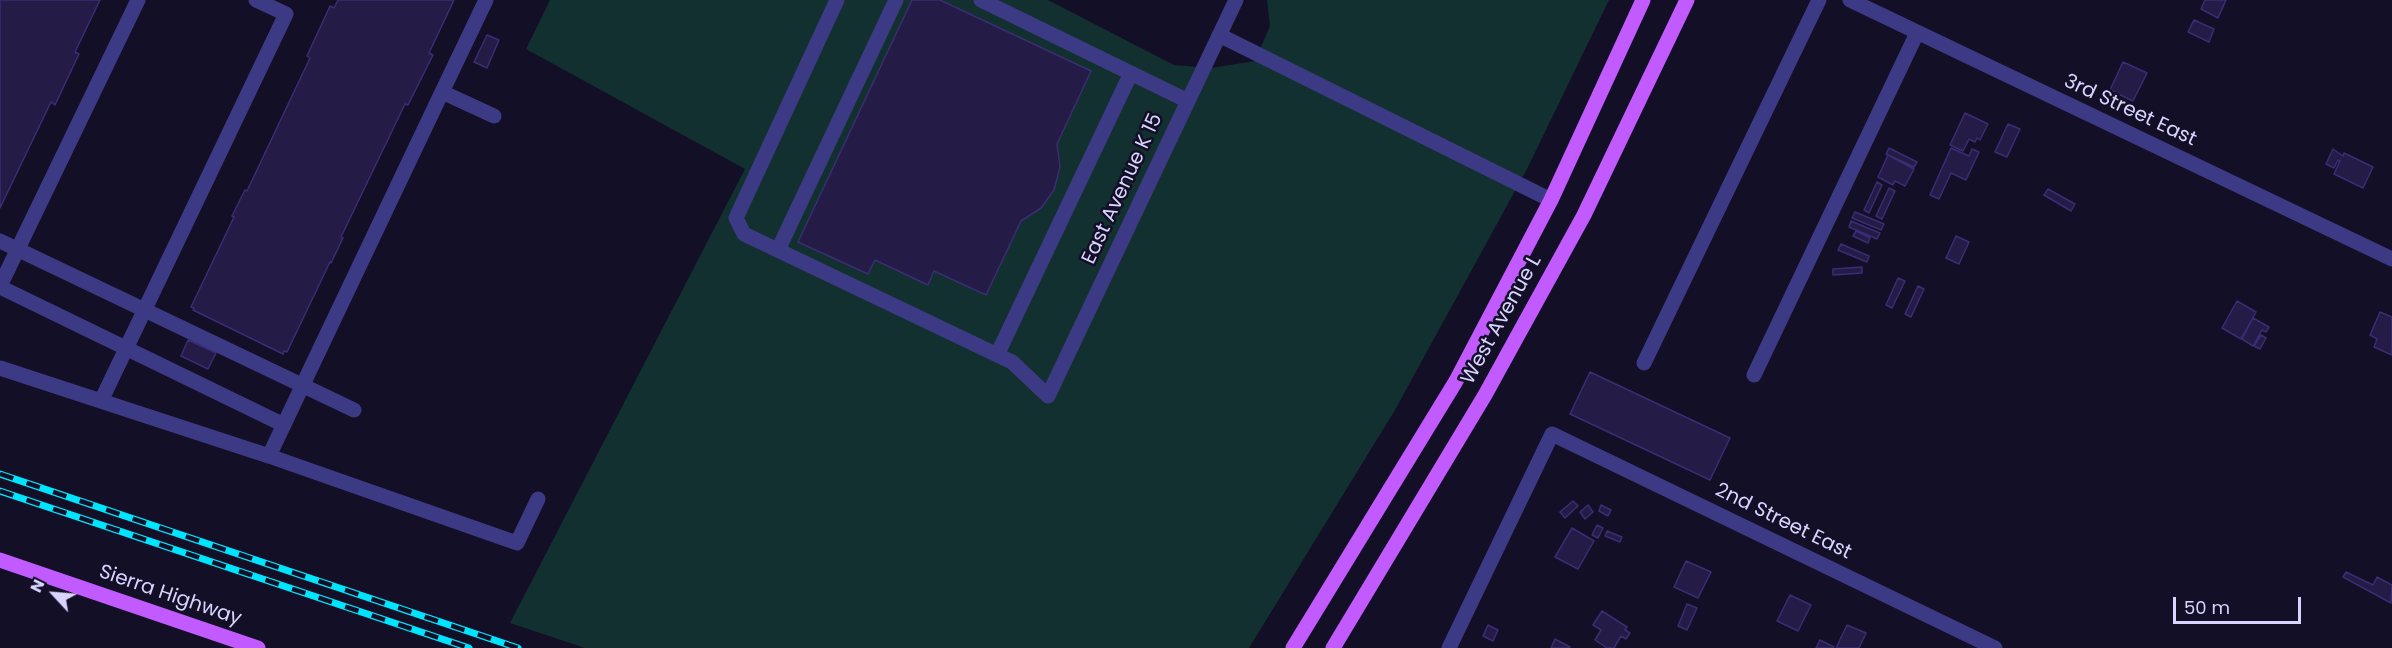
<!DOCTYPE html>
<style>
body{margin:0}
#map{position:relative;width:2392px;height:648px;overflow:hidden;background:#130f26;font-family:Poppins,sans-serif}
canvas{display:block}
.north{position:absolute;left:24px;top:564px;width:60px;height:60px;-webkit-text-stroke:4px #130f26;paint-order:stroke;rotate:296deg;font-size:16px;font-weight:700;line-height:24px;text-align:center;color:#d9d4ff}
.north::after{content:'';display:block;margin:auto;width:21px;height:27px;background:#d9d4ff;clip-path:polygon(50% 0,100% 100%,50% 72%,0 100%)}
.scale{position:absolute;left:2173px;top:597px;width:128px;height:27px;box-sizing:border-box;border:3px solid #d9d4ff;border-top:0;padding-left:8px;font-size:18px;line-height:21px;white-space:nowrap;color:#d9d4ff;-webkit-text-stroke:4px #130f26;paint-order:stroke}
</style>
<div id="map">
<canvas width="2392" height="648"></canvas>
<div class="north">N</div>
<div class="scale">50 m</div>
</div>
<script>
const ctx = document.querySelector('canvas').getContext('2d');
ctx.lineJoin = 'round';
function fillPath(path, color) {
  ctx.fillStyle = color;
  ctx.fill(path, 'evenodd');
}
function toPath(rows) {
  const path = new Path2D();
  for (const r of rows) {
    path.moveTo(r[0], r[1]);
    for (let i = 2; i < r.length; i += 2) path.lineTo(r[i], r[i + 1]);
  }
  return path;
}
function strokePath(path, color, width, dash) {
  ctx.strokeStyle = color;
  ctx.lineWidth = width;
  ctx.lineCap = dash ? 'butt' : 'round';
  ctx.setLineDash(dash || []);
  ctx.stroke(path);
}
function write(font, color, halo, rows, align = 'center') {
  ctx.font = font + ' Poppins,sans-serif';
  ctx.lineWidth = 5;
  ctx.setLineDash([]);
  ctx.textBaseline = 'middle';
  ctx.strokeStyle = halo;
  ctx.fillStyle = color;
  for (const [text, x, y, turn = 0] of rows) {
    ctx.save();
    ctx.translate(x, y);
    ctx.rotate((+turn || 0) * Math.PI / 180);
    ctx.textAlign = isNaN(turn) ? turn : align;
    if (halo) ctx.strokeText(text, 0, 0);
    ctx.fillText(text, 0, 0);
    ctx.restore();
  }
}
fillPath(toPath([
 [550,0,1048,0,1174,65,1211,68,1255,61,1270,26,1267,0,1609,0,1527,169,1395,410,1249,648,585,648,510,623,745,169,526,49]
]), '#12302f');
const building = toPath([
 [0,0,100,0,75,52,79,54,55,105,51,102,0,208,0,0],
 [338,0,454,0,429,53,433,55,408,105,405,104,341,237,343,238,331,263,330,262,287,352,284,351,283,354,193,310,194,308,191,307,234,217,232,216,245,190,247,191,310,58,307,56,330,6,334,8,338,0],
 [912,0,940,0,1091,71,1057,144,1060,167,1054,190,1041,208,1021,221,986,295,934,271,928,285,875,260,868,274,798,242,912,0],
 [2205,0,2226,0,2218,18,2201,9,2205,0],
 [2194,20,2214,29,2209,42,2188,32,2194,20],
 [487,35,499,40,487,68,474,62,487,35],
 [2123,62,2147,73,2133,101,2110,90,2123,62],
 [1965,113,1988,124,1980,140,1977,138,1975,142,1969,139,1963,151,1950,145,1965,113],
 [2008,124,2020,129,2007,157,1995,152,2008,124],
 [1889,148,1917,162,1914,167,1886,154,1889,148],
 [1951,148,1969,156,1972,149,1979,152,1966,180,1951,173,1939,199,1930,195,1951,148],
 [2333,149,2343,156,2344,153,2373,167,2363,188,2334,174,2340,161,2338,160,2334,168,2326,164,2333,149],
 [1888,155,1914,169,1905,186,1895,181,1893,185,1878,177,1888,155],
 [1877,182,1882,185,1869,213,1864,210,1877,182],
 [1889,188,1895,191,1882,219,1876,216,1889,188],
 [2048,189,2075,204,2071,211,2044,195,2048,189],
 [1855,212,1884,224,1881,230,1852,218,1855,212],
 [1851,221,1880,233,1877,239,1849,227,1851,221],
 [1856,231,1870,238,1868,243,1853,236,1856,231],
 [1956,236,1969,242,1959,264,1946,258,1956,236],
 [1841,244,1869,256,1867,262,1838,250,1841,244],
 [1862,267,1862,273,1833,275,1833,269,1862,267],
 [1898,278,1905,281,1892,308,1886,305,1898,278],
 [1918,286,1924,289,1911,317,1905,314,1918,286],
 [2237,301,2256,312,2241,339,2222,328,2237,301],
 [2380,312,2392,317,2392,355,2374,347,2377,339,2370,335,2380,312],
 [2253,318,2269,327,2266,332,2262,330,2253,346,2242,339,2253,318],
 [2261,335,2266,338,2260,349,2254,346,2261,335],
 [188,340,216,353,208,369,181,356,188,340],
 [1590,372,1730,438,1710,480,1570,414,1590,372],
 [1573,501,1578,506,1565,518,1560,512,1573,501],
 [1588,505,1593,512,1585,519,1580,512,1588,505],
 [1601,505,1611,510,1608,516,1599,511,1601,505],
 [1597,525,1603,528,1598,538,1592,535,1597,525],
 [1572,528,1594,541,1578,569,1555,557,1572,528],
 [1607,531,1622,537,1620,542,1605,536,1607,531],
 [1686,561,1711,572,1698,598,1674,587,1686,561],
 [2346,572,2373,585,2377,577,2392,585,2391,603,2343,577,2346,572],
 [1790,595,1811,605,1798,631,1777,621,1790,595],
 [1687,604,1697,608,1687,630,1678,626,1687,604],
 [1602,611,1627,627,1625,630,1630,633,1626,639,1621,636,1614,648,1607,648,1595,640,1601,630,1593,625,1602,611],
 [1488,625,1498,630,1493,641,1483,636,1488,625],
 [1847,625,1866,633,1859,648,1836,648,1847,625],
 [1555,639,1570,647,1569,648,1551,648,1555,639],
 [1820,640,1834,647,1833,648,1816,648,1820,640]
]);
fillPath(building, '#241b47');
strokePath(building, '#3b2d73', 1.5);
strokePath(toPath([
 [486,0,442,92,494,116],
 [837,0,736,218,744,234,1012,362,1048,396,1236,0],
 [981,0,1188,101],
 [1850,0,2392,259],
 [1219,35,1551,200],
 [0,241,354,410],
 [778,250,896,0],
 [0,286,138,0],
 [0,287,284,425],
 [997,355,1131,73],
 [1644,363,1819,0],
 [0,368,269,456,442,92],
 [1754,375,1917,33],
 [101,401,286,14,256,0],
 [269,456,517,543,538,499],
 [1449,648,1552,434,1995,648]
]), '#3d3a85', 15);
strokePath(toPath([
 [0,560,258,648],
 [1293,648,1456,381,1551,200,1643,0],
 [1333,648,1485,395,1584,215,1687,0]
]), '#c25bff', 15);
const rail = toPath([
 [0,474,518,648],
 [0,491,469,648]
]);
strokePath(rail, '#00e5ff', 7);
strokePath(rail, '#130f26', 4.5, [14]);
write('20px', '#d9d4ff', '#130f26', [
 ["3rd Street East",2130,111,25],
 ["East Avenue K 15",1123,189,-65],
 ["West Avenue L",1502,320,-61],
 ["2nd Street East",1783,522,26],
 ["Sierra Highway",170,596,19]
]);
</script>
